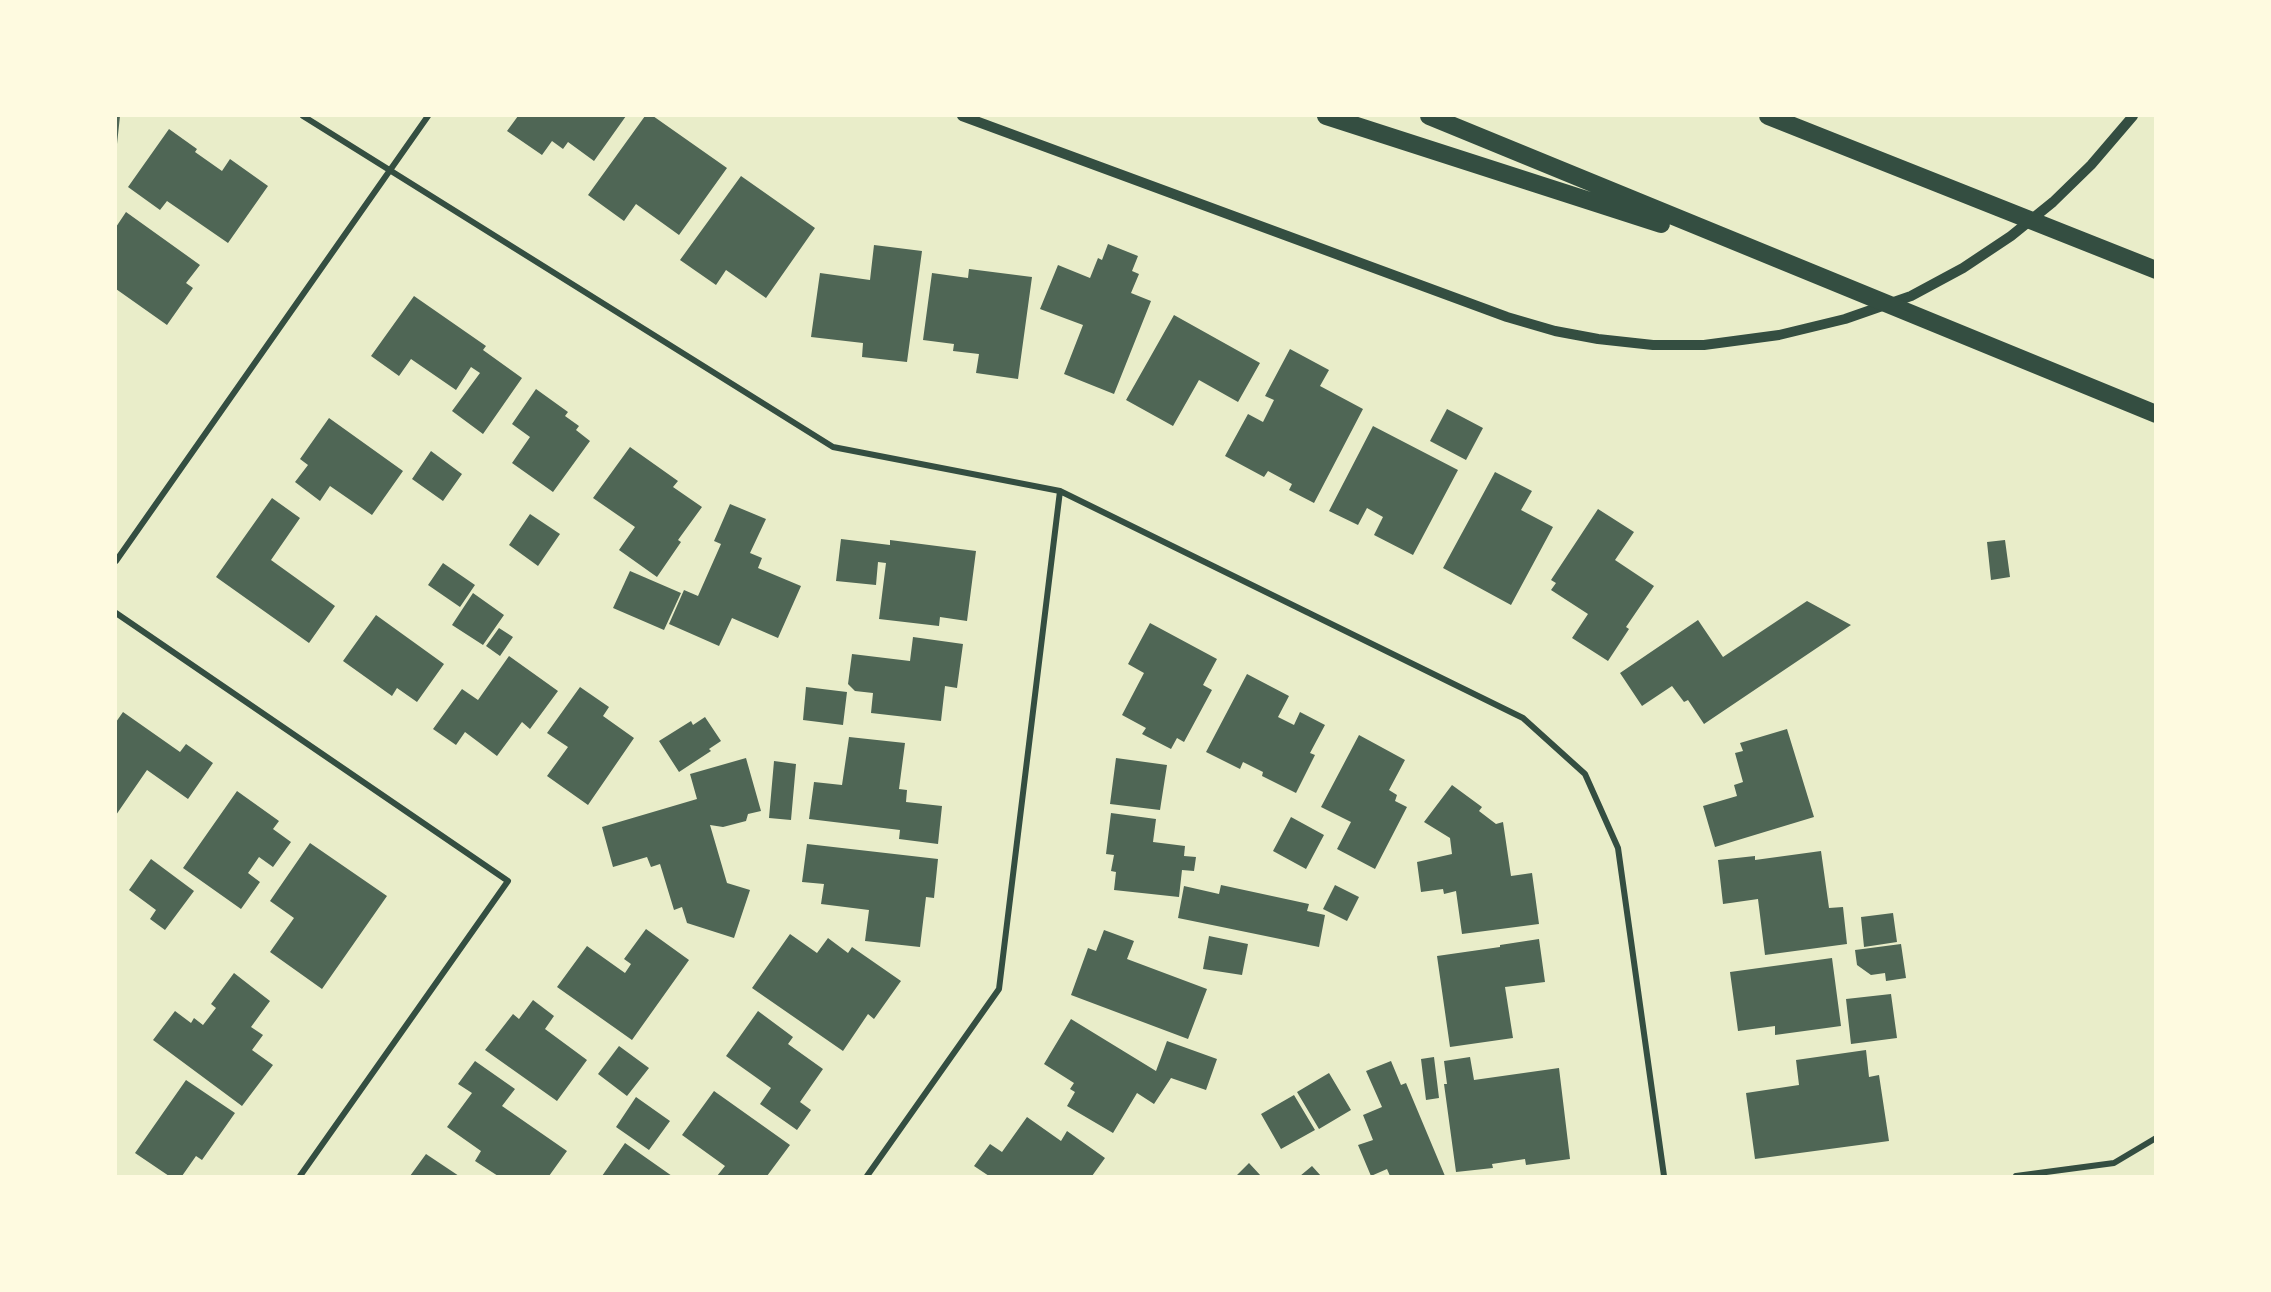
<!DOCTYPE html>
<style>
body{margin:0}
#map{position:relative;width:2271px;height:1292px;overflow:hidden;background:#e9edc9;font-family:Roboto,sans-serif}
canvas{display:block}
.frame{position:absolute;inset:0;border:117px solid #fefae0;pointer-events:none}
</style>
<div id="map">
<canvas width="2271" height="1292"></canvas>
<div class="frame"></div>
</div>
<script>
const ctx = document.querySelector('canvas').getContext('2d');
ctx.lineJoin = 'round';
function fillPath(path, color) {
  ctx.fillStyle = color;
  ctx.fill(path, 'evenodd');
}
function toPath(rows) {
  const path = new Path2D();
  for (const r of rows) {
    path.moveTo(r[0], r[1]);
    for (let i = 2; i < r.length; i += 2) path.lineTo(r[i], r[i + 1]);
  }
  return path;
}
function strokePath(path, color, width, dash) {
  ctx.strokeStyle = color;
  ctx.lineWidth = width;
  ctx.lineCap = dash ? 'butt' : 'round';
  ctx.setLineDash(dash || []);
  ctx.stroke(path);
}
fillPath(toPath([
 [116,116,120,116,117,144,116,144],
 [518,116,626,116,594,161,568,142,563,149,552,141,542,155,507,131],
 [645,116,653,116,727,168,679,235,636,204,624,221,588,195],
 [169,129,197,149,195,152,222,171,230,159,268,186,228,243,167,201,160,210,128,187],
 [741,176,815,228,766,298,726,270,716,285,680,260],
 [126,212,200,265,186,283,193,288,167,325,116,289,116,227],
 [1108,244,1138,256,1132,271,1139,274,1131,293,1151,301,1114,394,1064,374,1083,325,1040,309,1058,265,1090,278,1098,258,1102,260],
 [874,245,922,251,907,362,862,357,863,343,811,337,820,273,870,280],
 [969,269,1032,277,1018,379,976,373,979,354,953,351,954,344,923,340,932,273,968,278],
 [414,296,486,346,483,350,522,378,483,434,452,411,480,373,471,367,456,390,411,359,399,376,371,356],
 [1174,315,1260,363,1238,402,1199,380,1173,426,1126,400],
 [1290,349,1329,370,1320,386,1363,409,1314,503,1289,490,1292,484,1268,471,1264,477,1225,456,1248,414,1263,422,1274,400,1265,396],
 [536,389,568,412,565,416,579,426,576,430,590,441,553,492,512,463,530,437,512,424],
 [1447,409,1483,428,1466,460,1430,441],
 [329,418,403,471,372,515,330,486,320,501,295,482,308,465,300,459],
 [1373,426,1458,470,1413,555,1374,535,1383,517,1367,508,1358,525,1329,511],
 [630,447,678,481,673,487,702,507,678,540,681,542,657,577,619,550,635,527,593,498],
 [431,451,462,474,443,501,412,479],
 [1495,472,1532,491,1521,510,1553,527,1511,605,1443,568],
 [272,498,300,518,271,560,335,606,309,643,216,577],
 [730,504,766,519,750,553,762,558,758,568,801,586,778,638,732,618,719,646,669,624,684,590,698,596,721,544,714,541],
 [1598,509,1634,532,1615,560,1654,586,1626,627,1629,629,1608,661,1572,638,1588,614,1551,590,1556,583,1551,580],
 [530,514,560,534,538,566,509,545],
 [841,539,890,545,890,540,976,551,967,621,940,617,939,626,879,619,886,563,878,562,876,585,836,581],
 [2005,540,2010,577,1991,580,1987,542],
 [443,563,475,585,460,607,428,585],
 [630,571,681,593,664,630,613,608],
 [473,593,504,615,483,645,452,625],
 [1807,601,1851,625,1704,724,1688,700,1684,702,1672,686,1642,706,1620,673,1698,620,1723,657],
 [376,615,444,664,417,702,397,688,392,696,343,661],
 [1150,623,1217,659,1203,685,1212,690,1184,742,1177,738,1171,749,1142,734,1146,728,1122,715,1144,673,1128,664],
 [499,628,513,637,500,656,486,646],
 [913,637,963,644,957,688,945,686,941,721,871,713,873,693,855,691,848,684,852,654,910,661],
 [509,656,558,691,530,729,522,722,497,756,465,732,456,745,433,729,462,689,478,700],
 [1247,674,1289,696,1278,717,1294,725,1300,712,1325,725,1310,753,1315,755,1296,793,1262,776,1263,772,1243,762,1240,769,1206,752],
 [580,687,609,707,603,716,634,738,588,805,547,776,568,747,547,733],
 [806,687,847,692,843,725,803,720],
 [123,712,180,752,186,744,213,763,188,799,147,770,116,815,116,722],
 [705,717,721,741,709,749,711,751,679,772,659,741,691,721,693,725],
 [1787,729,1814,817,1715,847,1703,806,1737,796,1734,785,1743,782,1735,753,1743,751,1740,743],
 [1359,735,1405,760,1389,790,1397,795,1395,801,1407,807,1375,869,1337,849,1351,822,1321,807],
 [849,737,905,743,899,789,907,790,906,802,942,806,938,844,899,839,900,830,809,819,814,782,842,785],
 [746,758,761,811,748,814,746,821,723,827,710,825,727,883,750,890,734,938,687,923,682,907,674,910,660,864,651,867,647,857,613,867,602,827,697,799,690,774],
 [1116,758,1167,765,1160,810,1110,804],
 [774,761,796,764,791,820,769,818],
 [1452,785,1482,807,1479,811,1496,824,1503,822,1511,876,1532,873,1539,924,1462,934,1456,891,1444,894,1443,889,1421,892,1417,862,1452,854,1450,838,1424,822],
 [237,791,279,821,273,829,291,842,273,867,259,857,248,873,260,882,241,909,183,868],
 [1111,813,1156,819,1153,842,1185,846,1184,856,1196,857,1194,871,1182,870,1179,897,1114,890,1116,872,1111,871,1114,855,1106,854],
 [1291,817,1324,835,1306,869,1273,851],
 [310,843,387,896,322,989,270,952,294,918,270,901],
 [807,844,938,859,934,898,926,897,920,947,865,941,869,910,821,904,824,884,802,882],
 [1821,851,1829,908,1843,907,1847,944,1765,955,1758,899,1723,904,1718,860,1755,856,1755,860],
 [151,859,194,891,165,930,150,919,156,910,129,890],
 [1221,885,1309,904,1307,911,1325,915,1319,947,1178,918,1184,886,1219,894],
 [1335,885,1359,897,1347,921,1323,909],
 [1893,913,1897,942,1864,947,1861,917],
 [646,929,689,960,632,1040,557,987,587,946,625,973,631,964,624,959],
 [1104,930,1134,941,1127,959,1207,989,1188,1039,1071,995,1088,948,1096,951],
 [790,934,817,953,828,938,848,953,852,947,901,981,874,1019,868,1014,843,1051,752,988],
 [1209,936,1248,944,1242,975,1203,969],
 [1539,939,1545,982,1505,987,1513,1038,1450,1047,1437,956,1500,947,1500,945],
 [1901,944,1906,978,1886,981,1885,973,1871,975,1857,965,1855,950],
 [1832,958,1841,1026,1775,1035,1775,1026,1738,1031,1730,972],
 [234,973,270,1001,251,1027,263,1035,252,1050,273,1065,242,1106,153,1040,175,1011,191,1023,194,1018,203,1025,216,1008,211,1004],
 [1891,994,1897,1038,1851,1044,1846,999],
 [533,1000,554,1016,545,1029,587,1060,557,1101,485,1050,513,1014,519,1019],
 [758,1011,793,1037,788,1044,823,1069,800,1102,811,1110,797,1130,760,1104,771,1088,726,1056],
 [1071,1019,1156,1071,1167,1041,1217,1059,1206,1090,1171,1078,1154,1104,1137,1093,1113,1133,1067,1106,1075,1092,1070,1089,1074,1083,1044,1064],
 [619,1046,649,1068,627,1096,598,1074],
 [1866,1050,1869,1077,1879,1075,1889,1141,1755,1159,1746,1093,1799,1085,1796,1060],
 [1434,1057,1439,1098,1426,1100,1421,1059],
 [1470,1057,1474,1080,1559,1068,1570,1159,1526,1165,1525,1159,1492,1164,1493,1168,1456,1172,1444,1084,1447,1084,1444,1061],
 [475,1061,515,1089,502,1106,567,1151,549,1176,498,1176,475,1161,481,1151,447,1127,472,1093,458,1084],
 [1391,1061,1401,1085,1406,1083,1445,1176,1390,1176,1387,1169,1371,1176,1358,1145,1373,1140,1363,1115,1382,1107,1366,1071],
 [1329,1073,1351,1110,1319,1129,1297,1092],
 [186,1080,235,1113,202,1160,196,1156,182,1176,169,1176,135,1153],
 [714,1091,790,1145,767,1176,717,1176,725,1166,682,1135],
 [1294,1095,1315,1130,1281,1149,1261,1114],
 [636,1097,670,1121,649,1150,616,1127],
 [1027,1117,1061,1141,1067,1131,1105,1158,1092,1176,989,1176,974,1166,990,1144,1002,1152],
 [625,1143,672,1176,602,1176],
 [426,1154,459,1176,410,1176],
 [1249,1163,1261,1176,1236,1176],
 [1312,1166,1321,1176,1300,1176]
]), '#4f6655');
strokePath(toPath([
 [303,116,833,447,1060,491,1523,718,1585,774,1618,848,1664,1176],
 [116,561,428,116],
 [116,613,508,881,300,1176],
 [867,1176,999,989,1060,491],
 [2016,1176,2114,1163,2156,1138]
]), '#344e41', 6);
strokePath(toPath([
 [962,116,1507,317,1555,331,1598,339,1653,345,1704,345,1779,335,1845,319,1911,296,1963,268,2011,236,2053,202,2091,165,2133,116]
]), '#344e41', 10);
strokePath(toPath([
 [1326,116,1661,224],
 [1429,116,2156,414],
 [1768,116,2156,270]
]), '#344e41', 18);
</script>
